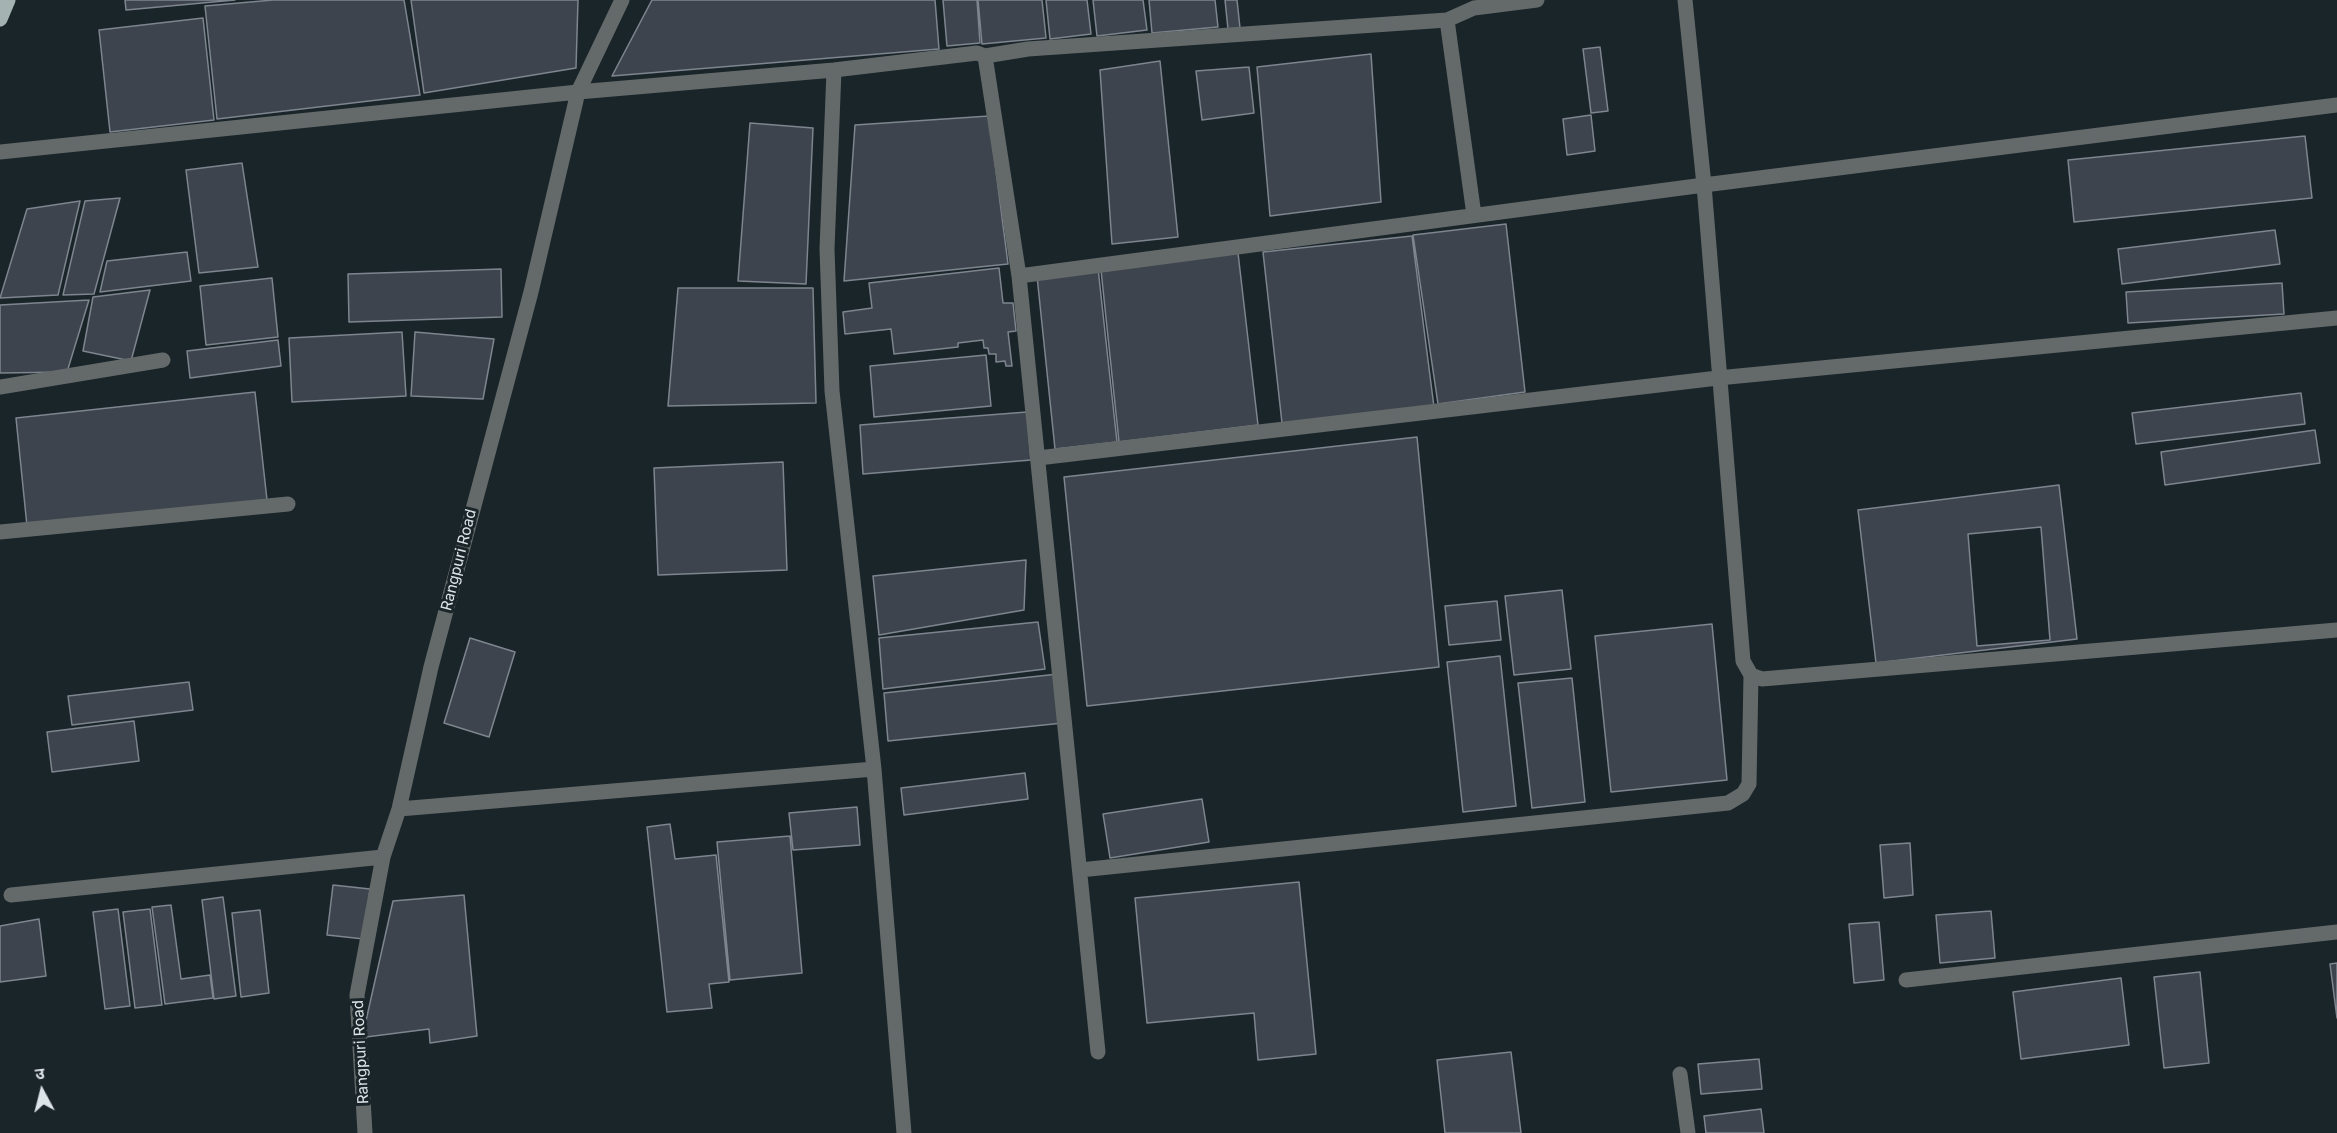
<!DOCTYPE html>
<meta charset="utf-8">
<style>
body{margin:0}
#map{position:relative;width:2337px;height:1133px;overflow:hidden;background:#1a252a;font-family:Inter,"Noto Sans Devanagari",sans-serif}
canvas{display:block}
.north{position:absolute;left:12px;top:1061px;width:60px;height:60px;-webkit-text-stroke:4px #1a252a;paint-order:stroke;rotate:353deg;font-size:16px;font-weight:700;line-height:24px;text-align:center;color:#dee5e8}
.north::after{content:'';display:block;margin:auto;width:21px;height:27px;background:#dee5e8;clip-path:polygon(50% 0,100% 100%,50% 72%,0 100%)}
</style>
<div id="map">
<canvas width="2337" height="1133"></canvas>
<div class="north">उ</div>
</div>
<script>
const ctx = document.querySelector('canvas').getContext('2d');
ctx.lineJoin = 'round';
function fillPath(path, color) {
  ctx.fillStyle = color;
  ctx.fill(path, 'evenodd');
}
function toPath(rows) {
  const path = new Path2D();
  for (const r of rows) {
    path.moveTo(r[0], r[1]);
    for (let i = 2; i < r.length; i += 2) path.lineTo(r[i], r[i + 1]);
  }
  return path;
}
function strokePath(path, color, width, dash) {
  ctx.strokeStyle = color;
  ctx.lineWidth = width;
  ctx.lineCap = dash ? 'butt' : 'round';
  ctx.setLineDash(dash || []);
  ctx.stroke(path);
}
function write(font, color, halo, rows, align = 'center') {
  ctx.font = font + ' Inter,sans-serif';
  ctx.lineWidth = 6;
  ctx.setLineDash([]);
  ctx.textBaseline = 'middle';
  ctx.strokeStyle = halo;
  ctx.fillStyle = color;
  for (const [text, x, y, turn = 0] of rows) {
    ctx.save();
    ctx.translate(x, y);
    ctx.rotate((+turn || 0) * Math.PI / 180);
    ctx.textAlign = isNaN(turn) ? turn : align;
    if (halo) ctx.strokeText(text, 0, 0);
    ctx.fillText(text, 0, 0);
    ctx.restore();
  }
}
const building = toPath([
 [125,0,235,0,126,10,125,0],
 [273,0,404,0,420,95,217,119,205,6,273,0],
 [411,0,578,0,576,68,424,93,411,0],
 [652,0,935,0,939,49,612,76,652,0],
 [943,0,977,0,980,43,947,46,943,0],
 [978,0,1042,0,1046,38,982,44,978,0],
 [1046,0,1087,0,1091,34,1050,39,1046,0],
 [1093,0,1143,0,1147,30,1097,36,1093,0],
 [1149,0,1215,0,1218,27,1152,33,1149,0],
 [1225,0,1237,0,1240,28,1228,29,1225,0],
 [203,18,214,120,110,132,99,30,203,18],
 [1600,47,1608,111,1591,113,1583,49,1600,47],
 [1371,54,1381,202,1270,216,1257,67,1371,54],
 [1160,61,1178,237,1112,244,1100,70,1160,61],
 [1249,67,1254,113,1202,120,1196,71,1249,67],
 [1591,115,1595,151,1567,155,1563,119,1591,115],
 [989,116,1008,264,844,281,855,125,989,116],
 [750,123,813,128,806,284,738,281,750,123],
 [2305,136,2312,198,2074,222,2068,160,2305,136],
 [242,163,258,267,199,273,186,170,242,163],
 [120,198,94,294,63,295,85,201,120,198],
 [80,201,58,295,0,298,27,209,80,201],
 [1506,224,1525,392,1438,404,1413,235,1506,224],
 [2275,230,2280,264,2122,284,2118,249,2275,230],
 [1412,236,1434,407,1282,423,1263,252,1412,236],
 [187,252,191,281,100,292,107,261,187,252],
 [1238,253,1258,425,1119,442,1101,270,1238,253],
 [999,268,1003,303,1013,303,1016,331,1008,332,1012,366,1006,366,1005,361,996,362,996,354,989,354,988,348,984,348,983,340,958,343,958,347,894,354,891,329,845,334,843,312,872,308,869,283,999,268],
 [1098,268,1117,442,1055,449,1037,276,1098,268],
 [501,269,502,317,349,322,348,274,501,269],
 [272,278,278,337,206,345,200,286,272,278],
 [2282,283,2284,314,2128,323,2126,292,2282,283],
 [678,288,813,288,816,403,668,406,678,288],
 [150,290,131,361,83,351,93,297,150,290],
 [89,300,67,372,0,373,0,305,89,300],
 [402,332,406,396,292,402,289,338,402,332],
 [415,332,494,339,483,399,411,396,415,332],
 [278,340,281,366,190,378,187,351,278,340],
 [986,355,991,406,874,417,870,366,986,355],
 [255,392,267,500,27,526,16,418,255,392],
 [2301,393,2305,424,2136,444,2132,413,2301,393],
 [1027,412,1031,460,863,474,860,425,1027,412],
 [2315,430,2320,463,2165,485,2161,452,2315,430],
 [1417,437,1439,667,1087,706,1064,477,1417,437],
 [783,462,787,570,658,575,654,468,783,462],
 [2059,485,2077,639,1876,663,1858,510,2059,485],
 [2041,527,2050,640,1977,646,1968,534,2041,527],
 [1026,560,1024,610,879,635,873,576,1026,560],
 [1562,590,1571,669,1514,675,1505,596,1562,590],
 [1497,601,1501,640,1449,645,1445,606,1497,601],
 [1038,622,1045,669,883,689,879,638,1038,622],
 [1712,624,1727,780,1611,792,1595,636,1712,624],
 [470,638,515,652,489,737,444,723,470,638],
 [1500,656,1516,806,1463,812,1447,662,1500,656],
 [1058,674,1063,723,888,741,884,693,1058,674],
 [1572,678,1585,802,1532,808,1518,683,1572,678],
 [189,682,193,710,72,725,68,696,189,682],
 [134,721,139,761,52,772,47,732,134,721],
 [1025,773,1028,799,904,815,901,788,1025,773],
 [1202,799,1209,842,1110,858,1103,814,1202,799],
 [857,807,860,845,793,850,789,813,857,807],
 [670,824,675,859,716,855,729,982,709,984,712,1008,667,1012,647,827,670,824],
 [790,836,802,973,730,980,717,842,790,836],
 [1910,843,1913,895,1884,898,1880,845,1910,843],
 [1299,882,1316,1054,1258,1060,1254,1013,1147,1023,1135,898,1299,882],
 [333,885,370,889,364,939,327,935,333,885],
 [464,895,477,1036,430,1043,429,1029,366,1037,365,1025,393,901,464,895],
 [223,897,236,996,214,999,202,900,223,897],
 [171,905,181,979,210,975,213,998,165,1004,152,907,171,905],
 [118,909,130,1006,105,1009,93,912,118,909],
 [150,909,162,1005,135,1008,123,912,150,909],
 [260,910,269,993,241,997,232,913,260,910],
 [1991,911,1995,958,1940,963,1936,915,1991,911],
 [39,919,46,976,0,982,0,926,39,919],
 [1879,922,1884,980,1854,983,1849,924,1879,922],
 [2337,963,2337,1018,2330,964,2337,963],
 [2200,972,2209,1063,2164,1068,2154,977,2200,972],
 [2121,978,2129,1045,2021,1059,2013,992,2121,978],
 [1511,1052,1521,1133,1445,1133,1437,1060,1511,1052],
 [1759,1059,1762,1089,1701,1094,1698,1064,1759,1059],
 [1761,1109,1764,1133,1706,1133,1704,1116,1761,1109]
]);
fillPath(building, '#3e444d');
strokePath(building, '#7e858f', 1.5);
strokePath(toPath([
 [1685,0,1704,185,1743,661,1751,675,1762,679,2337,630],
 [1447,20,1474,215],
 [985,56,1028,49,1447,20,1474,8,1537,0],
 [834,70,827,249,832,391,874,769,904,1133],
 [0,152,578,92,834,70,977,53,985,56,1019,276,1098,1052],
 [1019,276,1704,185,2337,105],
 [0,387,163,360],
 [1038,458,1718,378,2337,318],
 [0,532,288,504],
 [399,809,874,769],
 [1080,870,1728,803,1743,794,1749,784,1751,675],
 [11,895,383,857],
 [1906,980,2337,932],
 [1680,1074,1688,1133],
 [365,1133,357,995,383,857,399,809,431,667,531,292,578,92,622,0]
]), '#646a69', 15);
strokePath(toPath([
 [0,19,8,0]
]), '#a4b2b1', 15);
write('15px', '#dee5e8', '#1a252a', [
 ["Rangpuri Road",459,560,-76],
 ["Rangpuri Road",361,1052,-93]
]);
</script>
